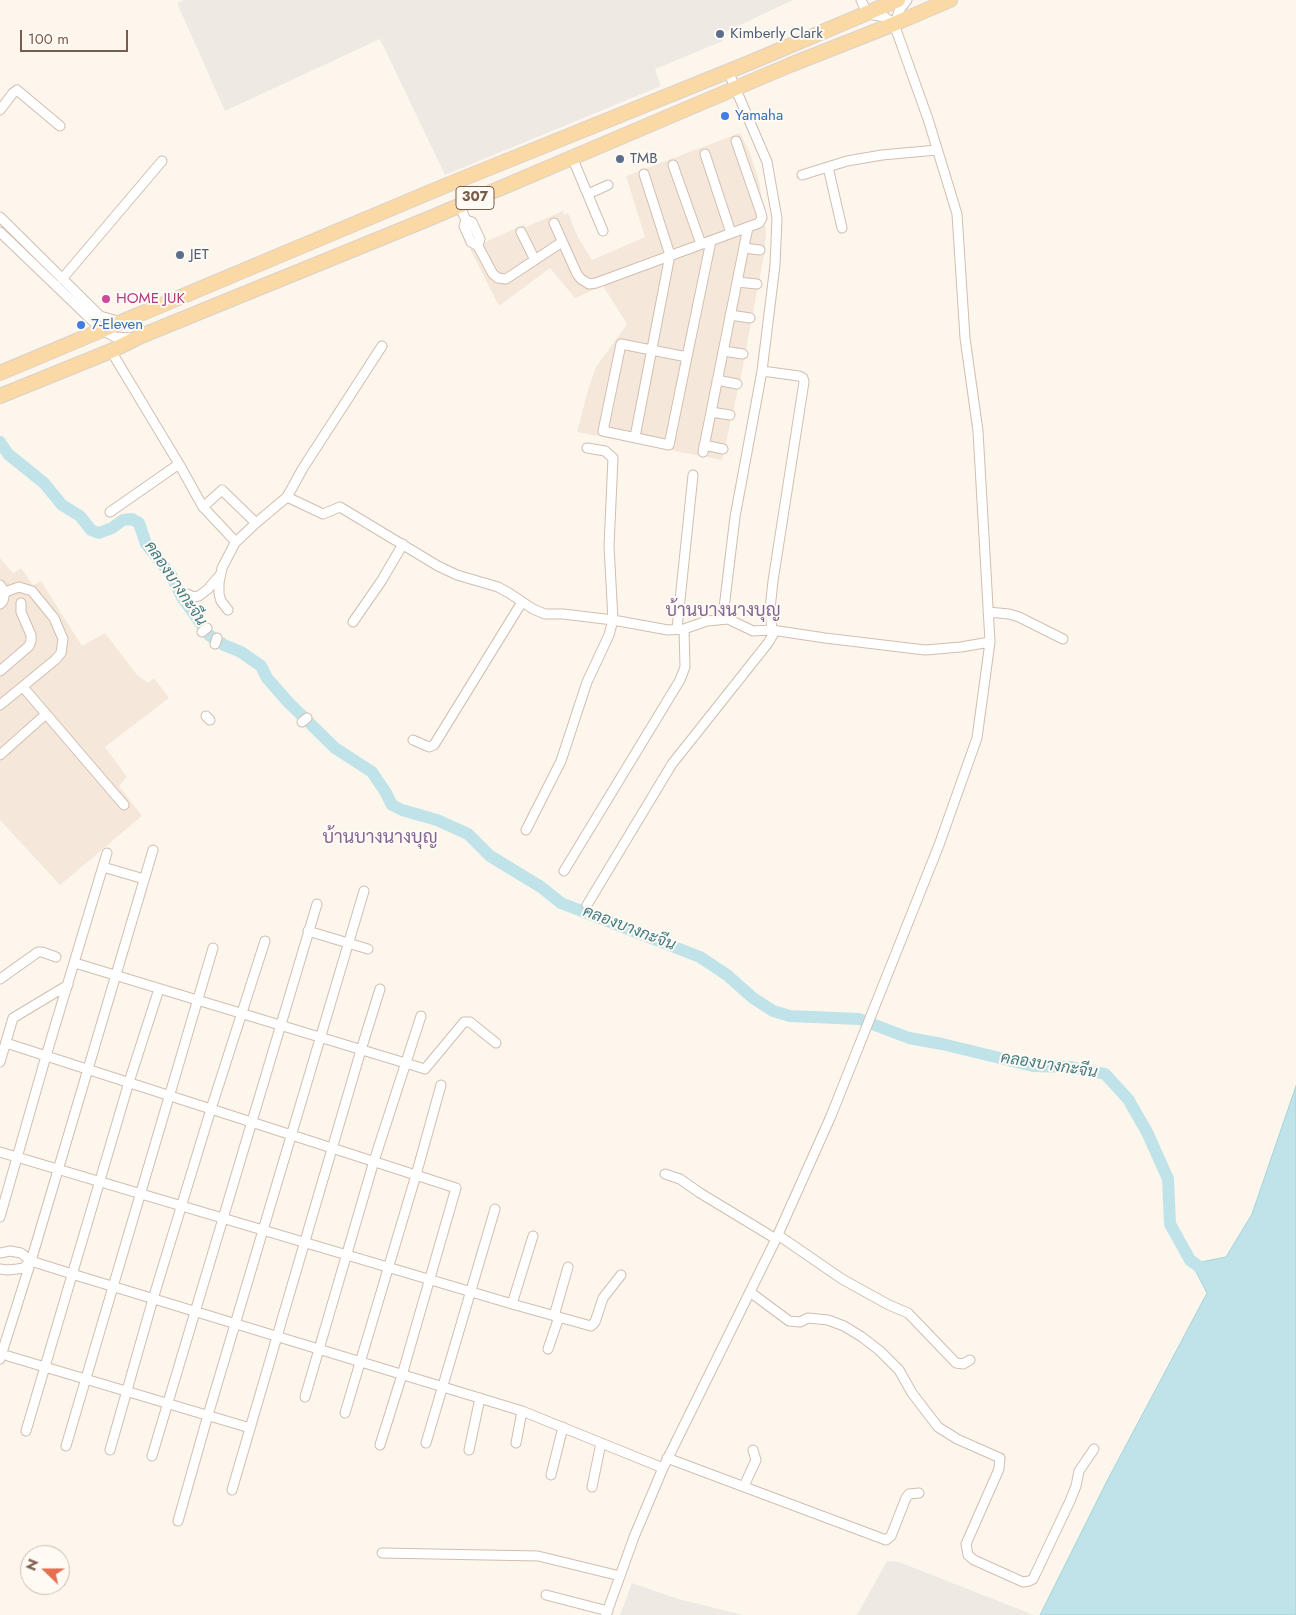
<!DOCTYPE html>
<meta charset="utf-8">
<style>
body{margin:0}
#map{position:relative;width:1296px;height:1615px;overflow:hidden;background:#fdf6ec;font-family:Jost,sans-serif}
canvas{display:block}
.north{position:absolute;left:20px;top:1545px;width:50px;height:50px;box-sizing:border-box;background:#fffaf3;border:1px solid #cabbb1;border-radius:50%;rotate:292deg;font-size:14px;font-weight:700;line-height:20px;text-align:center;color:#7a5c4d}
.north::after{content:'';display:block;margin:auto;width:18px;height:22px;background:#e76f51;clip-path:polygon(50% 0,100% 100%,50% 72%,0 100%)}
.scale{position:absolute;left:20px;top:30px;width:108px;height:22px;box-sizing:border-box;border:2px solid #7a5c4d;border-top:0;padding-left:6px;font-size:15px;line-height:18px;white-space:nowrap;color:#7a5c4d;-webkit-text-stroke:4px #fffaf3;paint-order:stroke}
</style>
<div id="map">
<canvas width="1296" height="1615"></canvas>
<div class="north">N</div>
<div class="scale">100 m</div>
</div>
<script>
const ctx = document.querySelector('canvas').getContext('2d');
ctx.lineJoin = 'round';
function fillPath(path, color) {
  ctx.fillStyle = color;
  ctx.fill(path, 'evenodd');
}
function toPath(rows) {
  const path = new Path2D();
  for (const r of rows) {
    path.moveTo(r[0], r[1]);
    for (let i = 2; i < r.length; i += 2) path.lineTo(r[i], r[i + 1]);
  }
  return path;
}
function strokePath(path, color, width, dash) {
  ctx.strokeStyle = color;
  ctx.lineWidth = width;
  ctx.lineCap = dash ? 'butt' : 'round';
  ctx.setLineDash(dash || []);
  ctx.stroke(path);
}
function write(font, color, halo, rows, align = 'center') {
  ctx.font = font + ' Jost,Sarabun,sans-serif';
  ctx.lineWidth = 4;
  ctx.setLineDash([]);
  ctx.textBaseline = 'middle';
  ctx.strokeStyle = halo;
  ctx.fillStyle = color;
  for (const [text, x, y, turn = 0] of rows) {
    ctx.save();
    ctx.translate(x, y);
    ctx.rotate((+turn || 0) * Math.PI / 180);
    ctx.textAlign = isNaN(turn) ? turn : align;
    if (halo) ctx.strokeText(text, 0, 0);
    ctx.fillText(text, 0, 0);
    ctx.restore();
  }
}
fillPath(toPath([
 [740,133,750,153,759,181,765,216,766,235,764,255,741,376,722,460,577,432,588,390,596,367,627,324,603,286,575,298,550,268,499,306,470,249,525,224,526,227,563,211,564,215,568,213,578,237,592,260,645,237,626,176],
 [0,558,13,573,21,568,33,585,41,581,82,646,105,633,137,675,148,683,154,678,169,698,105,747,127,777,119,786,142,816,60,885,0,820]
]), '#f5e8da');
fillPath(toPath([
 [184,0,793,0,721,34,723,41,655,69,661,86,445,175,380,39,225,111,177,3],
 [887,1561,899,1562,1034,1615,857,1615],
 [632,1583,678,1599,743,1615,620,1615]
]), '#efe9e4');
const water = toPath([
 [1296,1086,1296,1615,1040,1615,1107,1481,1207,1293,1195,1270,1201,1262,1226,1257,1252,1214,1296,1086]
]);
fillPath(water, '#bfe3e8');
strokePath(water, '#a5d3da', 1);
strokePath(toPath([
 [0,442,8,454,44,483,62,505,80,516,91,530,99,533,112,528,123,520,132,519,139,523,146,544,171,575,182,597,209,635,224,645,241,652,261,666,267,678,288,702,335,748,372,772,386,793,392,805,402,810,437,820,468,834,490,856,541,887,561,903,700,957,727,975,753,998,773,1011,790,1016,859,1019,909,1038,942,1044,1033,1066,1072,1067,1105,1074,1128,1099,1147,1132,1168,1179,1170,1224,1190,1260,1211,1275]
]), '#bfe3e8', 12);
const minor = toPath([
 [861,0,867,13],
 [868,14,885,17,894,24,900,9,907,0],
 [0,110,13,93,17,90,60,126],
 [705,154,731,233],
 [572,157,603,231],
 [673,165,701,244],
 [828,167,842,228],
 [802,175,847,161,882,155,937,150],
 [588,194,608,185],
 [459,205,466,220,464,226,471,242,478,246,480,239,472,222,466,220],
 [0,217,100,316,121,322],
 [554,223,577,274,581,279,589,284,596,283,759,223,762,218,761,213,736,141],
 [0,232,102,330,115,337,131,338],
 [521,232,535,260],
 [478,246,493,274,498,278,506,279,562,242],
 [744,248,760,250],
 [62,279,162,161],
 [737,282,757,284],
 [730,315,750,318],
 [111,351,179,464,203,507,234,540,237,541,256,523,287,497,303,468,382,346],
 [723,351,743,354],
 [687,357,621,344,603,431,669,445,687,357,711,241],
 [762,371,799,376,803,378,804,382,773,581,770,609,772,630],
 [717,380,737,384],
 [711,412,730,415],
 [635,437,670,255,644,174],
 [704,445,723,449],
 [703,452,748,227],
 [287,497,323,514,340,507,438,566,457,575,498,587,509,593,533,609,545,614,563,614,613,620,668,630,684,629,707,621,728,619,753,631,772,630,825,638,925,650,961,647,990,642],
 [203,507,222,490,256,523],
 [110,512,179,464],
 [0,585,5,592,3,601,0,604],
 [188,594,193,597,199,596,208,589,220,575],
 [228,610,221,601,219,594,219,583,222,568,236,541],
 [988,612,1009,614,1019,617,1063,639],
 [728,619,724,608,735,517,762,371,775,265,777,218,767,162,728,71],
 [353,622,382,580,403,544],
 [677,629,693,475],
 [202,632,207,628],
 [215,644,217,638],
 [0,671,29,646,31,641,31,635,21,612,21,603],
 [23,687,124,805],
 [0,705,55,660,61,653,63,639,54,618,32,591,19,587,5,592],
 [206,716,210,720],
 [302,722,307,718],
 [413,740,429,747,434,745,522,602],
 [0,755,46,714],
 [526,830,561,761,587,682,609,635,613,620,609,546,613,458,605,451,587,448],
 [103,867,144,879],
 [564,871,680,680,685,667,684,629],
 [587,905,672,764,768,643,775,631],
 [308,931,368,949],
 [75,963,425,1069,464,1022,470,1022,496,1043],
 [0,979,38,952,42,952,56,957],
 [6,1043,456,1188,402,1375,380,1445],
 [0,1062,13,1018,68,985],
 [0,1152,512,1304,591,1326,595,1322,603,1298,621,1275],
 [665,1174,680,1179,700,1193,776,1239],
 [0,1217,46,1056,107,853],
 [778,1235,842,1279,889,1305,908,1313,956,1363,963,1364,970,1360],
 [0,1253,10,1251,21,1253,31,1261,72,1274,522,1411,663,1468],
 [0,1269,7,1270,17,1269,24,1268,30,1261],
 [750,1292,789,1321,800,1322,808,1318,828,1320,844,1326,862,1337,880,1351,899,1370,912,1393,938,1427,957,1439,1000,1458,999,1469,966,1544,968,1555,974,1560,1023,1582,1029,1581,1033,1579,1070,1501,1076,1486,1079,1471,1094,1449],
 [512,1304,533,1236],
 [554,1316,568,1267],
 [548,1349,559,1317],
 [8,1356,250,1428],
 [0,1359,31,1261,153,850],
 [305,1397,374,1161,421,1016],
 [345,1413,416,1175,441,1085],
 [26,1431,129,1082,159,989],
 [426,1443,495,1209],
 [516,1443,522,1411],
 [66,1446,213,948],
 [110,1450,153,1299,211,1109,265,941],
 [469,1450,480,1398],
 [152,1456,317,904],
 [667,1458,886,1540,891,1536,906,1498,909,1494,919,1493],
 [551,1475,563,1427],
 [744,1486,756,1460,753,1450],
 [592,1487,601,1443],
 [232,1490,361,1050,380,989],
 [178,1521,208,1415,364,891],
 [382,1553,538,1556,620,1576],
 [546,1595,608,1611],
 [606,1615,634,1537,663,1468,776,1239,831,1116,939,845,977,738,990,642,978,431,965,338,957,214,928,119,894,24]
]);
const primary = toPath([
 [0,373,447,185,749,63,898,0],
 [0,396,111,351,141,336,428,219,790,65,894,24,950,0]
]);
strokePath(minor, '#d1beb0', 11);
strokePath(primary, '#dad1cd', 16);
strokePath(minor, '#fff', 9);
strokePath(primary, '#fbd9a5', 14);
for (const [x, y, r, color] of [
 [720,34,5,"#5c6f8a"],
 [725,116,5,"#3f7fe0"],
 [620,159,5,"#5c6f8a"],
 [180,255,5,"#5c6f8a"],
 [106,299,5,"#d1479c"],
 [81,325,5,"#3f7fe0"]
]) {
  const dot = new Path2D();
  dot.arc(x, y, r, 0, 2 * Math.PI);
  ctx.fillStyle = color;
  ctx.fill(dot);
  strokePath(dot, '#fffaf3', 2);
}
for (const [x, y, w] of [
 [475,198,38]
]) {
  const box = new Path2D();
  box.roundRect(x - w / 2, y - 11.5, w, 23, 4);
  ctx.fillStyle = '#fffaf3';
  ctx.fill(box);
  strokePath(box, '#7a5c4d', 1);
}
write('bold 14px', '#7a5c4d', null, [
 ["307",475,198]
]);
write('15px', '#4e5e75', '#fffaf3', [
 ["Kimberly Clark",730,34],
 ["TMB",630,159],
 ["JET",190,255]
], 'left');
write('15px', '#366cbe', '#fffaf3', [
 ["Yamaha",735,116],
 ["7-Eleven",91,325]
], 'left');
write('15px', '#b23c85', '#fffaf3', [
 ["HOME JUK",116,299]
], 'left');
write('italic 16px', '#437c86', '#fffaf3', [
 ["คลองบางกะจีน",175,584,56],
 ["คลองบางกะจีน",629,929,21],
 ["คลองบางกะจีน",1049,1066,9]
]);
write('18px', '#846695', '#fffaf3', [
 ["บ้านบางนางบุญ",723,612],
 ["บ้านบางนางบุญ",380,839]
]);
</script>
